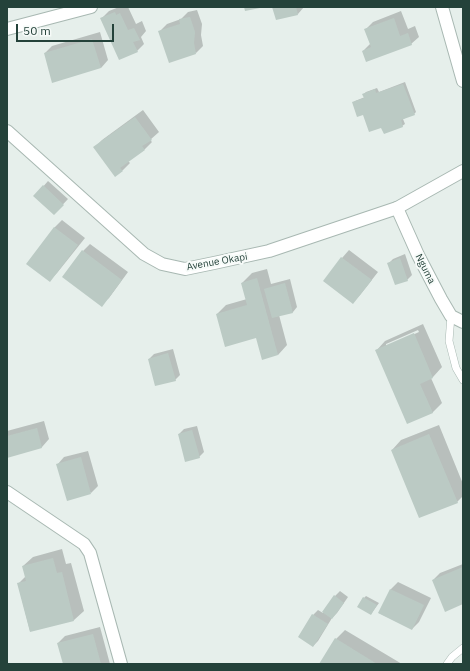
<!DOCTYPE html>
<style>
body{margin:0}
#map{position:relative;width:470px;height:671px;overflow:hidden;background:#e6efeb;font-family:"IBM Plex Sans",sans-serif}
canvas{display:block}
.frame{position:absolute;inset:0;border:8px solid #24423a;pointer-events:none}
.scale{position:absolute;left:16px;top:24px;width:98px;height:18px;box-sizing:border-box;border:2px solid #24423a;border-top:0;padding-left:5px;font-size:12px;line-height:14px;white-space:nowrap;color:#24423a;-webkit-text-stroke:3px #f7fbf9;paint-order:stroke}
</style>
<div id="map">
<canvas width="470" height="671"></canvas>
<div class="frame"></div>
<div class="scale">50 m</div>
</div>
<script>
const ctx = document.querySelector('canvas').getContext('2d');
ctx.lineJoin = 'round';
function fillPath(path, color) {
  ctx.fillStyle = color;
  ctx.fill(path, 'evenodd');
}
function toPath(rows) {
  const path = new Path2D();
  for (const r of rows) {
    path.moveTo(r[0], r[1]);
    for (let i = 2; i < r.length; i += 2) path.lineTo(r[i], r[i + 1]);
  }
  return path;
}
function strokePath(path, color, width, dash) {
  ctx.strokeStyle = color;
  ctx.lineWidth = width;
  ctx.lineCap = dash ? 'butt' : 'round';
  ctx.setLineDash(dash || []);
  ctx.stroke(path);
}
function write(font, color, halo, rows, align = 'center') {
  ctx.font = font + ' "IBM Plex Sans",sans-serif';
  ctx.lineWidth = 4;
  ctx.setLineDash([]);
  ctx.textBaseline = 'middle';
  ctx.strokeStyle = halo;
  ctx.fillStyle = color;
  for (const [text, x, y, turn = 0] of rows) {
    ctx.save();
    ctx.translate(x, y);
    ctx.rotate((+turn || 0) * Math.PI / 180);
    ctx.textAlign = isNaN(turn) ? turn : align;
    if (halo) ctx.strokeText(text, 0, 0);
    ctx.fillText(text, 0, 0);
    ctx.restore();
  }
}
fillPath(toPath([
 [119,7,123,7,124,8,128,7,136,24,142,21,146,31,141,37,144,44,137,51,101,19,109,11],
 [273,7,304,7,298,14],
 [197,10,202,24,201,35,203,46,196,53,160,31,167,24,181,19,188,12],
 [401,11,408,29,415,26,419,37,411,44,363,51,371,43,366,29,373,22],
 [100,32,108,60,101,68,45,53,52,46],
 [405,82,416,112,414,114,403,119,405,124,402,126,382,127,363,114,353,103,355,101,365,97,364,94,366,92,377,88,379,92],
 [143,110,159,132,150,140,152,142,145,149,128,161,130,163,123,170,115,175,95,147,102,140],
 [48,181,68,199,54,214,35,196],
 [62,220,85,238,57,273,50,280,54,228],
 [90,244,128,272,109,298,101,305,83,251],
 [349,250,378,272,360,295,353,302,324,281,342,258],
 [405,254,412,275,407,280,388,264,393,259],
 [267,269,271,284,290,279,297,307,293,312,279,315,287,345,278,355,257,337,217,314,226,305,247,299,242,283,252,273],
 [423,324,442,367,433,377,431,378,442,403,432,413,376,351,385,341],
 [418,330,419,332,386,347,386,344],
 [173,349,180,375,175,380,149,359,154,354],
 [44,421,49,439,42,447,7,457,7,431],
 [439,425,463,484,463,496,457,502,392,450,401,440],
 [197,426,204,452,199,457,179,434,184,429],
 [88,451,98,486,91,493,57,465,64,457],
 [62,549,66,564,71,563,84,611,74,620,30,631,18,584,26,576,23,566,33,557],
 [463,564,463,603,433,580,440,573],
 [398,582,431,598,419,622,412,629,379,613,391,589],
 [340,591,348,597,337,613,332,618,318,641,313,646,313,615,318,610,323,613,335,596],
 [366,596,379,603,371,614,364,598],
 [100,627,110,664,64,664,58,643,65,636],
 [345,630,402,664,320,664,336,639]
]), '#0003');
fillPath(toPath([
 [244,7,260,7,260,8,245,11],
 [272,7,296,7,298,15,276,20],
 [115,12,116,15,120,13,128,30,134,28,140,40,133,42,138,52,119,60,100,18],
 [190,17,195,32,194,43,196,54,169,63,158,31,180,24,179,19],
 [394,18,400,36,408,33,412,45,366,62,362,51,371,47,364,29],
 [92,39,101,68,52,83,44,53],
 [403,84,415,115,401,120,403,127,384,134,381,128,369,132,363,115,357,117,352,102,364,98,362,94,375,89,376,93],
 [135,117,152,140,142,146,145,150,120,168,123,171,115,177,93,147],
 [43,185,64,205,54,215,33,196],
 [54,227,78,245,50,282,26,264],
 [82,250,122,280,102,307,62,277],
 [341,257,372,280,353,304,323,281],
 [400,258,408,281,395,285,387,263],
 [257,278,278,355,262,360,256,338,225,347,216,314,247,305,241,283],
 [285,283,293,313,272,318,264,289],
 [414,333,433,378,420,384,433,413,407,424,375,350],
 [168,353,176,381,155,386,148,359],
 [37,428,42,448,7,458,7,436],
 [192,430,200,458,185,462,178,434],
 [429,434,458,503,419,518,391,450],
 [81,457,91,494,67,501,56,464],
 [53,558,57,573,62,572,74,621,30,632,17,583,26,581,22,566],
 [463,567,463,604,445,612,432,580],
 [390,589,424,605,412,630,378,613],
 [334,595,344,603,332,619,322,612],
 [363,597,377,605,371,615,357,607],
 [312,614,328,624,313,647,298,637],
 [93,634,101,664,63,664,57,643],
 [335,638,377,664,319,664]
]), '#bbcac4');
const service = toPath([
 [451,316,449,341,456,368,463,380],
 [447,664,452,657,463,648]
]);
const minor = toPath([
 [442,7,463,81],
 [7,29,91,7],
 [397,208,418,255,441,299,451,316,463,322],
 [7,492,84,544,90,553,121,664]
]);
const tertiary = toPath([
 [7,131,144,254,162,264,185,269,214,263,269,251,397,208,463,171]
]);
strokePath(service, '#a8b8b2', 8);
strokePath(minor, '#a8b8b2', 14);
strokePath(tertiary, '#a8b8b2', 14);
strokePath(service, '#fff', 7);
strokePath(minor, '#fff', 12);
strokePath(tertiary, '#fff', 12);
write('10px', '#24423a', '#f7fbf9', [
 ["Avenue Okapi",217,262,-10],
 ["Nguma",425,269,63]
]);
</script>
